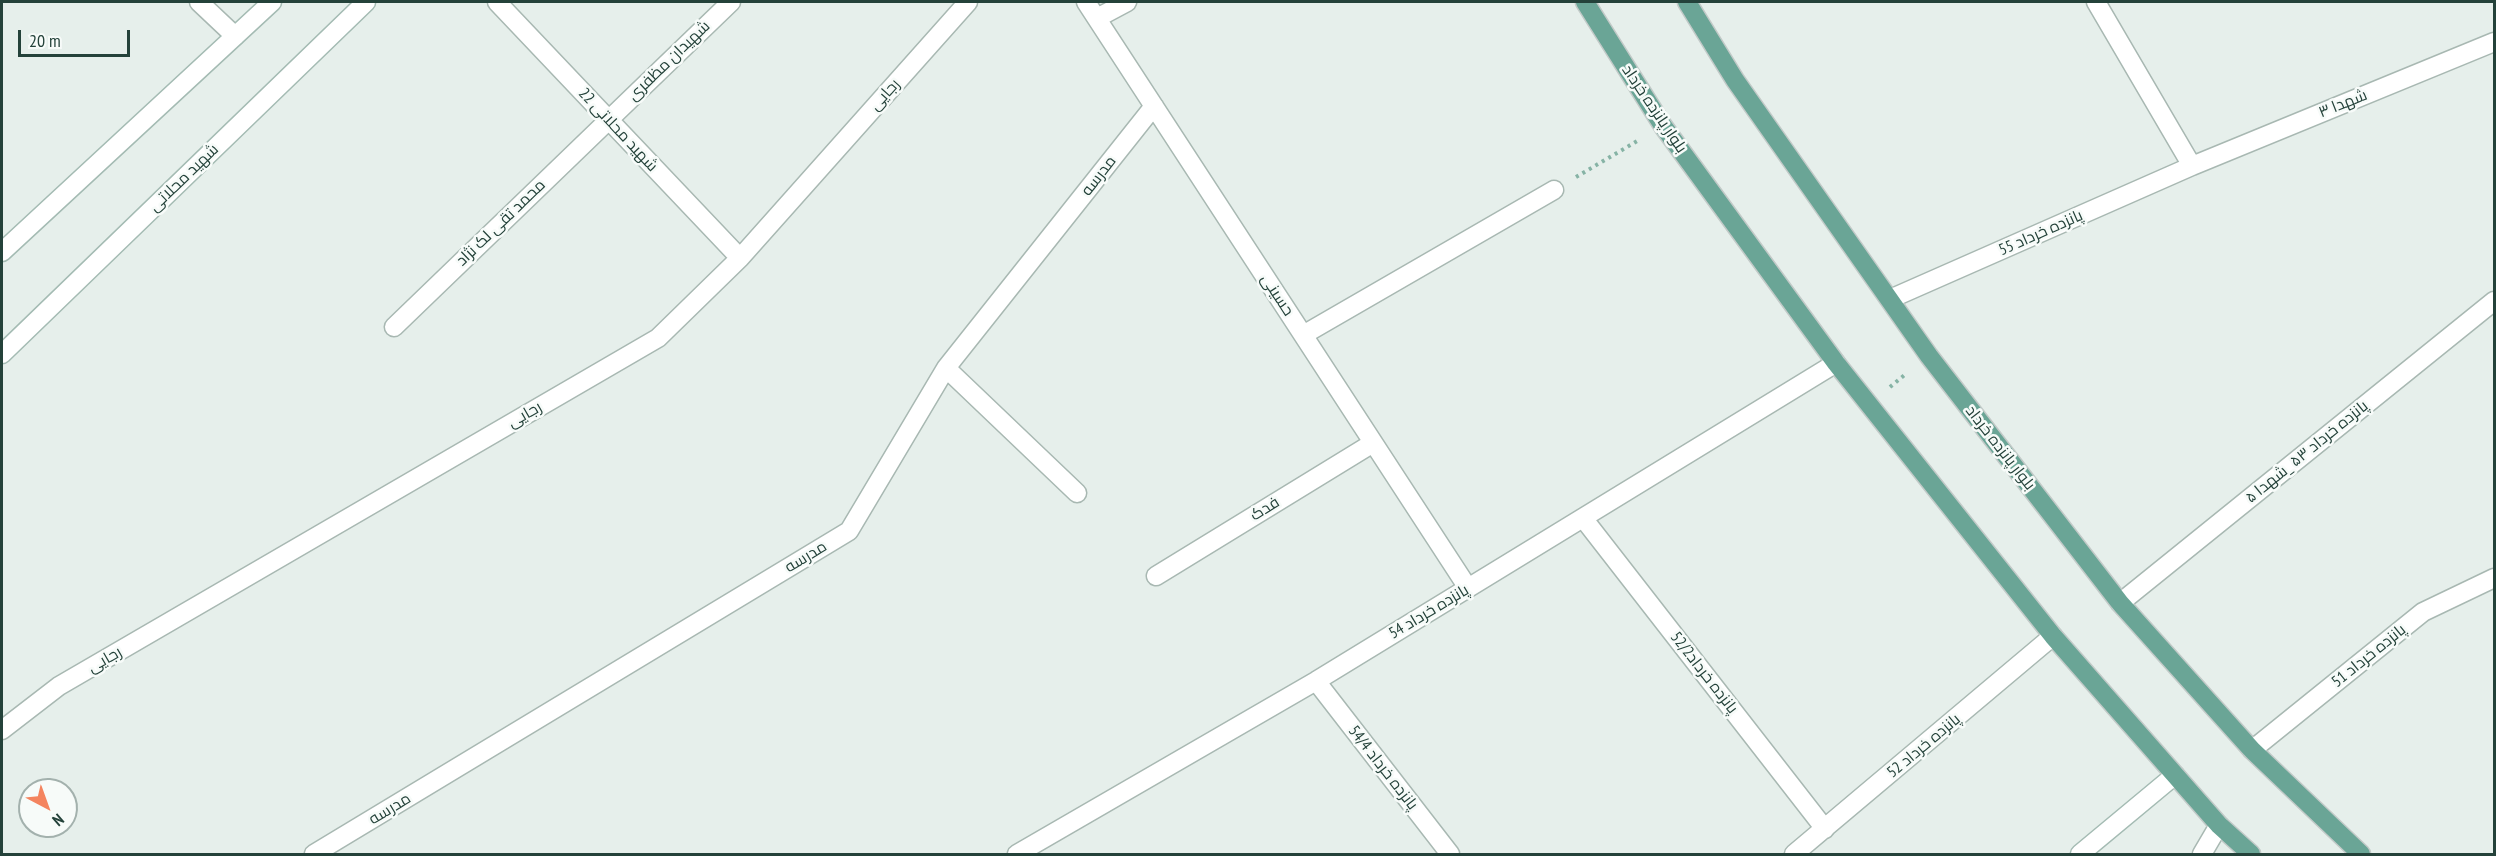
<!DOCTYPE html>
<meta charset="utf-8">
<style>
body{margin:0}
#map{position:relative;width:2496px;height:856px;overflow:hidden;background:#e6efeb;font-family:"PT Sans Narrow",sans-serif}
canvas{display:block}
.frame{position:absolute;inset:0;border:3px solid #24423a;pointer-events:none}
.north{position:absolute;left:18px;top:778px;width:60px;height:60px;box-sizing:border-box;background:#f7fbf9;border:2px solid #a3b1ad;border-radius:50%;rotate:139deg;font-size:16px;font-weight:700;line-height:24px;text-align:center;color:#24423a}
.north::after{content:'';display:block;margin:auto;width:21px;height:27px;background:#f4845f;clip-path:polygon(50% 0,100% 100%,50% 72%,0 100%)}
.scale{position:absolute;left:18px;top:30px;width:112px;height:27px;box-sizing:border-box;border:3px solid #24423a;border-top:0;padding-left:8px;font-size:18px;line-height:21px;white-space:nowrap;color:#24423a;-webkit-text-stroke:4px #f7fbf9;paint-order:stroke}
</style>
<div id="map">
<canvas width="2496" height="856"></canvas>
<div class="frame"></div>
<div class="north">N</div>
<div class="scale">20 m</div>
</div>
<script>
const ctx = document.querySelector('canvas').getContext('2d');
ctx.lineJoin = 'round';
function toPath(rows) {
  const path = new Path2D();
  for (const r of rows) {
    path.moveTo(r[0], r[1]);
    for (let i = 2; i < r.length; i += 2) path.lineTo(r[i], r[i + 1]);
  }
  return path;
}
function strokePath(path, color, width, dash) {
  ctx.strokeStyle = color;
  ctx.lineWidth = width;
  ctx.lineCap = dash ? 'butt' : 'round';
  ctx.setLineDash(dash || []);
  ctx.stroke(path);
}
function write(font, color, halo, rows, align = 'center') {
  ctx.font = font + ' "PT Sans Narrow",Cairo,sans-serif';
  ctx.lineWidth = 5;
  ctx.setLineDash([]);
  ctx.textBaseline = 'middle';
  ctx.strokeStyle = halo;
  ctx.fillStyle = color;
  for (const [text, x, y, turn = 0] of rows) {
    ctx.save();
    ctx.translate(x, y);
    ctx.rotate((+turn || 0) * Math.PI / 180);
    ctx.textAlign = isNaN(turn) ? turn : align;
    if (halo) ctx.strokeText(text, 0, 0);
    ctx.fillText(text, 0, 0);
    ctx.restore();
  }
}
const street = toPath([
 [199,2,235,36],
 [497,2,740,258],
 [1086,2,1468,588],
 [2096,2,2192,166],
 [1097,18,1127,2],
 [1890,299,2192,166,2494,42],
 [394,327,731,2],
 [1303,335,1554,190],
 [946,368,1077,493],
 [1583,518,1825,829],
 [1156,576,1373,443],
 [2120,603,2494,301],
 [1316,681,1450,854],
 [2,730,59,686,658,338,740,258,968,2],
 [2252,750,2423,612,2494,578],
 [314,854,849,531,946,368,1154,106],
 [1017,854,1316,681,1836,363],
 [1794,854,2053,636],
 [2202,854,2219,825]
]);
const secondary = toPath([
 [2,252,272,2],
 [2,354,366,2],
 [2080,854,2175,775]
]);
const primary = toPath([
 [1585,2,1663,126,1836,363,2053,636,2219,825,2251,854],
 [1687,2,1735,80,1929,356,2120,603,2252,750,2361,854]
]);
strokePath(street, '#a8b8b2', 21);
strokePath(secondary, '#a4bbb3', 21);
strokePath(primary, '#c2cac8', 21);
strokePath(toPath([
 [1576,177,1639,140],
 [1890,387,1907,373]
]), '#86b3a5', 4, [3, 4.5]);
strokePath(street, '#fff', 18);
strokePath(secondary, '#fff', 18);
strokePath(primary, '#6aa596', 18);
write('16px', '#24423a', '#f7fbf9', [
 ["شهیدان مظفری",669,61,-44],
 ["رجایی",885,95,-48],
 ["شهدا ۳",2343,104,-22],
 ["بلوار پانزده خرداد",1654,109,56],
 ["شهید محلاتی 22",618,130,47],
 ["مدرسه",1099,176,-52],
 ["شهید محلاتی",184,178,-44],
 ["محمد تقی لک نژاد",501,223,-44],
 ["پانزده خرداد 55",2041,233,-24],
 ["حسینی",1277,295,57],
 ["رجایی",525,415,-30],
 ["بلوار پانزده خرداد",2000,448,52],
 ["پانزده خرداد ۵۳ _شهدا ۵",2307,452,-39],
 ["فدک",1265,509,-32],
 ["مدرسه",806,557,-31],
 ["پانزده خرداد 54",1429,612,-31],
 ["پانزده خرداد 51",2369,656,-39],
 ["رجایی",105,660,-30],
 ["پانزده خرداد52/2",1704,673,52],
 ["پانزده خرداد 52",1924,746,-40],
 ["پانزده خرداد 54/4",1383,768,52],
 ["مدرسه",390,809,-31]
]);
</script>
